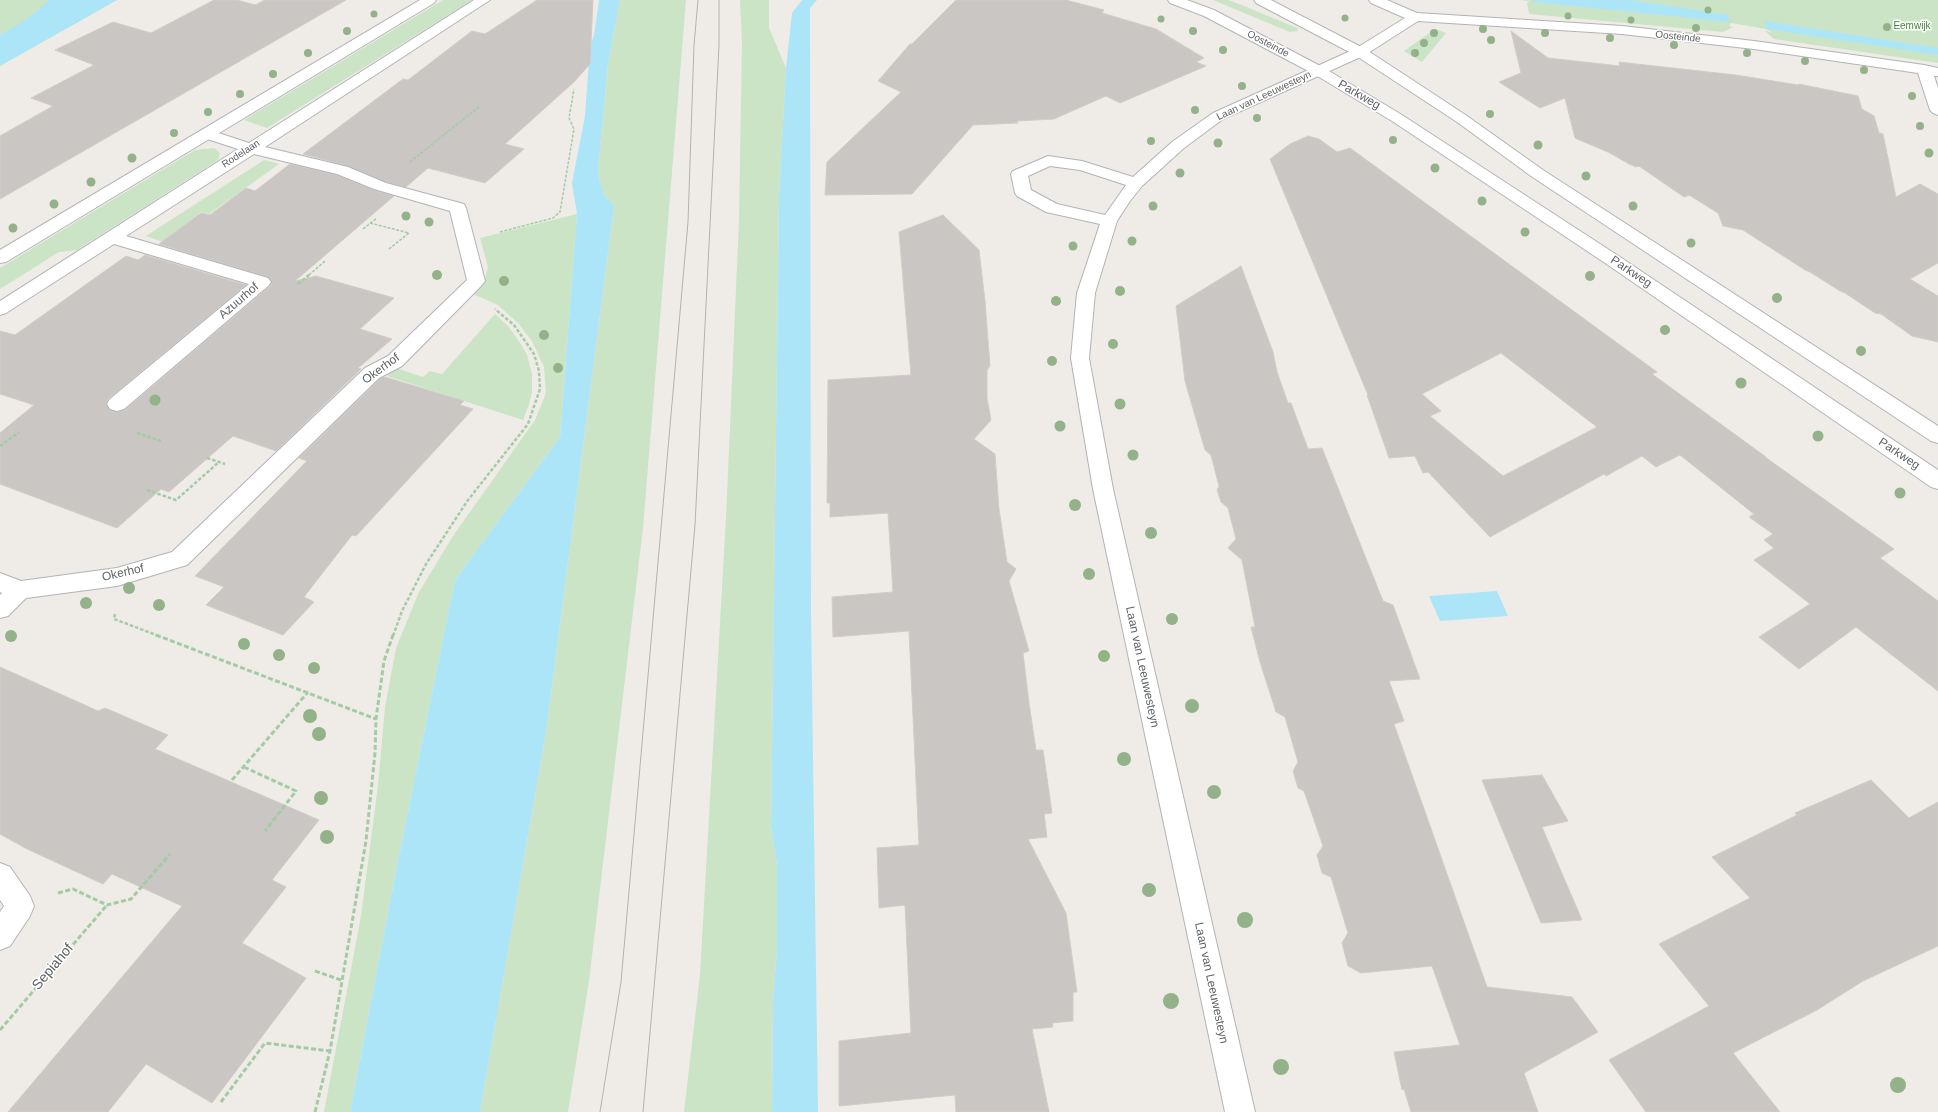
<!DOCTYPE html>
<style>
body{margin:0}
canvas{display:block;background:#efebe6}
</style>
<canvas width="1938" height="1112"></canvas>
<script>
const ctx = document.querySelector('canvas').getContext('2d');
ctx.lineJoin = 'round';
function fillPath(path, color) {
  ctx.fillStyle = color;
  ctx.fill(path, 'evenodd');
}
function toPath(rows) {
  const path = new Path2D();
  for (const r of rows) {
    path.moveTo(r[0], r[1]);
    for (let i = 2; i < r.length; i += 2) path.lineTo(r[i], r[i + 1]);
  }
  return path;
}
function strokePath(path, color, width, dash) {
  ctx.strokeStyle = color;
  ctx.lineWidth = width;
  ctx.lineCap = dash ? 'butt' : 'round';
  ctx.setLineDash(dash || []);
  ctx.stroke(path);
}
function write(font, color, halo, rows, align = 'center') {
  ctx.font = font + ' Helvetica,sans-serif';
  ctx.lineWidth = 3;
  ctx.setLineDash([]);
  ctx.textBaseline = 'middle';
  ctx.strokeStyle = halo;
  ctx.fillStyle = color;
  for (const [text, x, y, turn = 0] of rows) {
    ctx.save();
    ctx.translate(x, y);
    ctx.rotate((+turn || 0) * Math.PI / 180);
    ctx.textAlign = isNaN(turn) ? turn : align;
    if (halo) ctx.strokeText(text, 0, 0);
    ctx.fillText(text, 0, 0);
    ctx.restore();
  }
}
fillPath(toPath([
 [0,0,117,0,0,66],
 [443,0,472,0,267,128,244,120],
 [620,0,686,0,643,528,589,981,568,1112,480,1112,546,732,614,206,604,194,600,182,598,170,608,64],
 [740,0,769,0,769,28,786,68,779,196,771,827,777,866,777,948,773,1002,772,1112,684,1112,700,975,726,518,739,220,742,42],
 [1213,0,1228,0,1244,6,1297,28,1298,31,1290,32],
 [1518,0,1938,0,1938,63,1774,39,1764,30,1772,33,1766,29,1731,23,1729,26,1725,25,1733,27,1723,32,1529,14,1527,3,1530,1],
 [1435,29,1446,33,1422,62,1404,51],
 [214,148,220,153,218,160,77,250,59,252,0,289,0,268,195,150],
 [264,160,279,164,209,214,201,212,163,242,146,236],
 [577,214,560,437,455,580,396,871,350,1112,324,1112,361,916,378,785,385,707,396,648,419,592,453,536,535,420,546,393,544,367,532,341,518,323,498,305,473,294,485,279,488,267,480,238],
 [495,314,508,326,519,341,527,355,532,374,532,392,529,404,523,420,387,376,396,368,423,377,430,371,442,374]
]), '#cbe4c5');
fillPath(toPath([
 [50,0,117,0,0,66,0,35,24,21],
 [599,0,620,0,608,64,598,170,600,182,604,194,614,206,546,732,480,1112,350,1112,396,871,455,580,560,437,577,214,572,183,585,116,590,46,594,35],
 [802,0,817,0,810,8,811,615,818,1112,772,1112,773,1002,777,948,777,866,771,827,779,196,786,68,792,13],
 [1533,0,1631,0,1728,15,1730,22,1534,2],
 [1764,21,1938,48,1938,55,1767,29],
 [1497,591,1508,616,1440,621,1429,596]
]), '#ade5f8');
const building = toPath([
 [214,0,237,0,255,5,265,0,346,0,0,199,0,136,53,106,31,98,94,65,55,50,113,22,151,33,214,0],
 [537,0,593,0,590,64,574,82,505,144,524,149,485,183,428,168,406,187,386,182,348,166,303,154,403,79,408,80,472,31,485,34,537,0],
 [956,0,1066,0,1104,10,1102,13,1156,29,1204,58,1196,62,1206,66,1120,103,1106,96,1054,119,1017,121,1018,123,973,125,912,194,825,195,827,162,901,92,878,81,910,44,912,44,956,0],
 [1511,31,1548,58,1620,66,1619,62,1736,75,1798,85,1799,84,1858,96,1862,109,1874,116,1879,133,1883,134,1896,197,1920,184,1938,194,1938,263,1910,279,1938,296,1938,342,1912,336,1881,314,1875,313,1845,293,1840,291,1810,272,1805,270,1743,230,1723,226,1718,213,1689,195,1684,197,1639,166,1636,167,1629,164,1610,153,1575,138,1565,98,1540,108,1499,82,1521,73,1511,31],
 [1308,136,1319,139,1337,152,1350,148,1657,372,1652,374,1766,457,1765,457,1894,549,1880,558,1938,601,1938,691,1856,627,1799,669,1759,637,1810,604,1754,560,1774,548,1764,540,1773,534,1749,517,1754,514,1680,455,1656,467,1642,456,1606,476,1604,474,1490,537,1428,472,1423,473,1415,456,1389,458,1367,395,1368,395,1270,159,1290,144,1308,136],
 [1501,353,1597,427,1503,476,1430,416,1441,411,1422,394,1501,353],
 [290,164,337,175,373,190,394,196,295,281,316,276,394,298,360,329,392,339,358,368,361,369,276,451,233,436,169,492,161,489,117,528,0,484,0,433,34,405,0,394,0,331,15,335,126,256,138,260,145,255,246,285,109,398,106,403,110,410,117,412,125,410,269,287,272,282,268,277,159,244,201,213,210,215,246,188,255,191,290,164],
 [943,215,979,250,985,301,990,366,987,370,987,398,991,420,974,439,995,454,999,509,1007,562,1016,569,1009,581,1029,651,1023,653,1029,703,1036,750,1043,750,1052,813,1044,814,1047,837,1028,839,1066,913,1077,992,1073,992,1073,1021,1052,1023,1053,1027,1032,1029,1049,1112,956,1112,955,1095,839,1106,839,1041,911,1033,905,905,879,908,877,848,919,845,909,631,833,637,832,597,893,592,888,513,830,517,830,503,827,503,828,380,911,375,899,232,943,215],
 [1241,266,1273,352,1277,372,1288,403,1291,403,1308,449,1322,448,1383,601,1393,605,1420,679,1389,681,1404,721,1394,724,1487,987,1572,997,1598,1032,1524,1073,1538,1112,1411,1112,1404,1089,1402,1090,1394,1052,1460,1045,1432,966,1361,973,1348,966,1342,943,1348,933,1331,877,1322,873,1317,855,1323,846,1304,791,1298,788,1293,771,1298,762,1285,717,1276,712,1260,662,1251,627,1255,627,1242,560,1228,548,1236,539,1228,508,1221,502,1217,490,1219,486,1211,455,1205,450,1185,381,1176,306,1241,266],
 [385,377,464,401,460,405,473,409,356,536,352,535,304,597,314,602,283,635,206,605,224,587,195,576,307,461,299,458,380,379,385,377],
 [0,667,98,711,105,708,168,735,155,749,319,820,272,880,286,887,242,943,306,978,212,1103,146,1064,108,1112,8,1112,182,906,112,874,103,884,27,849,0,834,0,667],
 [1542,775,1568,821,1542,827,1582,920,1541,923,1482,780,1542,775],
 [1871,780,1909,818,1938,802,1938,946,1863,981,1817,1010,1733,1053,1780,1112,1646,1112,1609,1060,1709,1006,1659,944,1750,898,1712,857,1797,815,1795,813,1871,780]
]);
fillPath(building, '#cac6c3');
strokePath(building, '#d3ccc5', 1);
const minor = toPath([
 [474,0,490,0,265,147,348,167,386,183,464,204,466,208,485,281,482,285,402,366,379,378,187,565,117,586,26,598,8,616,0,618,0,595,2,593,0,592,0,573,21,581,117,568,172,552,365,368,388,356,467,280,450,211,374,189,337,174,254,154,126,236,268,278,271,282,268,286,124,409,117,411,110,409,107,404,110,399,249,284,114,244,6,313,0,315,0,301,238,149,201,137,198,134,201,131,206,129,249,143,474,0],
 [1369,0,1387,0,1417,13,1622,26,1754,41,1924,65,1938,68,1938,76,1934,76,1938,88,1938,115,1933,113,1930,110,1918,73,1754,49,1622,34,1418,21,1365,55,1223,119,1184,148,1142,186,1130,201,1117,221,1095,293,1089,358,1113,489,1255,1112,1225,1112,1093,489,1071,358,1077,293,1100,224,1046,212,1017,196,1015,193,1011,174,1013,171,1048,156,1082,161,1133,177,1172,142,1213,113,1355,49,1405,18,1371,3,1369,0],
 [1050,166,1080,170,1126,185,1105,215,1057,204,1031,190,1028,176,1050,166],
 [0,863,10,867,30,896,34,906,30,916,10,946,0,950,0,912,4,906,0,900,0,863]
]);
const tertiary = toPath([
 [420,0,436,0,434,3,6,262,0,263,0,250,420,0],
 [1168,0,1187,0,1214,10,1324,68,1402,115,1620,257,1938,470,1938,489,1931,487,1608,265,1392,121,1314,74,1204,16,1170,3,1168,0],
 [1254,0,1271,0,1365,49,1411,79,1467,116,1543,170,1938,426,1938,443,1931,441,1531,176,1457,122,1355,55,1256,3,1254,0]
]);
strokePath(minor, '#b1b4b7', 2);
strokePath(tertiary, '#b1b4b7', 2);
strokePath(toPath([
 [410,162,480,106],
 [370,223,409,233,389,249],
 [363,229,377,218],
 [500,232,553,218,560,212,574,129,569,118,574,89],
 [309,275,325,261]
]), '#a3cca6', 1.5, [3, 1.5]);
strokePath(toPath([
 [298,284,310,274],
 [137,433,161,441],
 [0,446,19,432],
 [207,458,225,464],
 [147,490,176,500,219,462],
 [115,614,114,619,159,636],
 [393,636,402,611,426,564,468,500,528,424,540,389,539,371,534,354,514,325,495,309]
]), '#a3cca6', 2.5, [3.5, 2]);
strokePath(toPath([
 [156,635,376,719],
 [244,767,296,791,265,831],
 [232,780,308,692],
 [58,893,73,889,107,905,131,899,170,854],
 [315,971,341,980],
 [0,1030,107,905],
 [221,1102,265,1043,330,1051],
 [315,1112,330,1051,366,841,375,753,376,719,384,661,393,635]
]), '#a3cca6', 3, [5, 2.5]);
fillPath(minor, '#fff');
fillPath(tertiary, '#fff');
strokePath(toPath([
 [600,1112,621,982,688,222,694,45,698,0],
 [643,1112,695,525,719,45,719,0]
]), '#b2b3b3', 1);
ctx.fillStyle = '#93b28a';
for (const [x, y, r] of [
 [1708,10,3.5],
 [374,14,3.5],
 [1568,16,3.5],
 [1345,18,3.5],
 [1161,19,3.5],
 [1631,20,3.5],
 [1887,27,4],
 [1696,28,4],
 [1483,29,4],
 [347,31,4],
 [1193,31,4],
 [1434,33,4],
 [1545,33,4],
 [1610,38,4],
 [1491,40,4],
 [1424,43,4],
 [1674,45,4],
 [1223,50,4],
 [308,53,4],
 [1415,53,4],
 [1747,53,4],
 [1805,61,4],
 [1864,70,4],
 [273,74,4],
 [1242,86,4],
 [240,94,4],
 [1912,96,4],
 [1195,110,4],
 [208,112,4],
 [1490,114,4],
 [1257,118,4],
 [1920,126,4],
 [174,133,4],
 [1393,140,4],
 [1151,141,4],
 [1218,143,4.5],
 [1538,145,4.5],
 [1929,153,4.5],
 [132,158,4.5],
 [1435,168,4.5],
 [1180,173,4.5],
 [1586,176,4.5],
 [91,182,4.5],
 [1482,201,4.5],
 [54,204,4.5],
 [1153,206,4.5],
 [1633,206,4.5],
 [406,216,4.5],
 [429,222,4.5],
 [13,228,4.5],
 [1525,232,4.5],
 [1132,241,4.5],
 [1691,243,4.5],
 [1073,246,4.5],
 [437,275,5],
 [1590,276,5],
 [504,281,5],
 [1120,291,5],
 [1777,298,5],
 [1056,301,5],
 [1665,330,5],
 [544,335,5],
 [1113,344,5],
 [1861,351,5],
 [1052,361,5],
 [558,368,5],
 [1741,383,5.5],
 [155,400,5.5],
 [1120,404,5.5],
 [1060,426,5.5],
 [1818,436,5.5],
 [1133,455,5.5],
 [1900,493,5.5],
 [1075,505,6],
 [1151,533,6],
 [1089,574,6],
 [129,588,6],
 [86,603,6],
 [159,605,6],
 [1172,619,6],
 [11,636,6],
 [244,644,6],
 [279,655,6],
 [1104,656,6],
 [314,668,6],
 [1192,706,7],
 [310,716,7],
 [319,734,7],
 [1124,759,7],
 [1214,792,7],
 [321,798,7],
 [327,837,7],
 [1149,890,7],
 [1245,920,8],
 [1171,1001,8],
 [1281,1067,8],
 [1898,1085,8]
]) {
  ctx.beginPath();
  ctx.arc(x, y, r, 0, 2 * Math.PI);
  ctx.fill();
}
write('10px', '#47843e', '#fff', [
 ["Eemwijk",1912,26]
]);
write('10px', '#5e6265', '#fff', [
 ["Oosteinde",1678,37,6],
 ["Oosteinde",1268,44,28],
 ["Laan van Leeuwesteyn",1264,96,-25],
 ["Rodelaan",241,154,-33]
]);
write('12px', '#5e6265', '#fff', [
 ["Parkweg",1359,95,30],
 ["Parkweg",1631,272,34],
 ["Azuurhof",239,301,-41],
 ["Okerhof",381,369,-36],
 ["Parkweg",1899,454,34],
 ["Okerhof",123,573,-13],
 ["Laan van Leeuwesteyn",1142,667,78],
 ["Laan van Leeuwesteyn",1211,983,78]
]);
write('14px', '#5e6265', '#fff', [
 ["Sepiahof",53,967,-50]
]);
</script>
